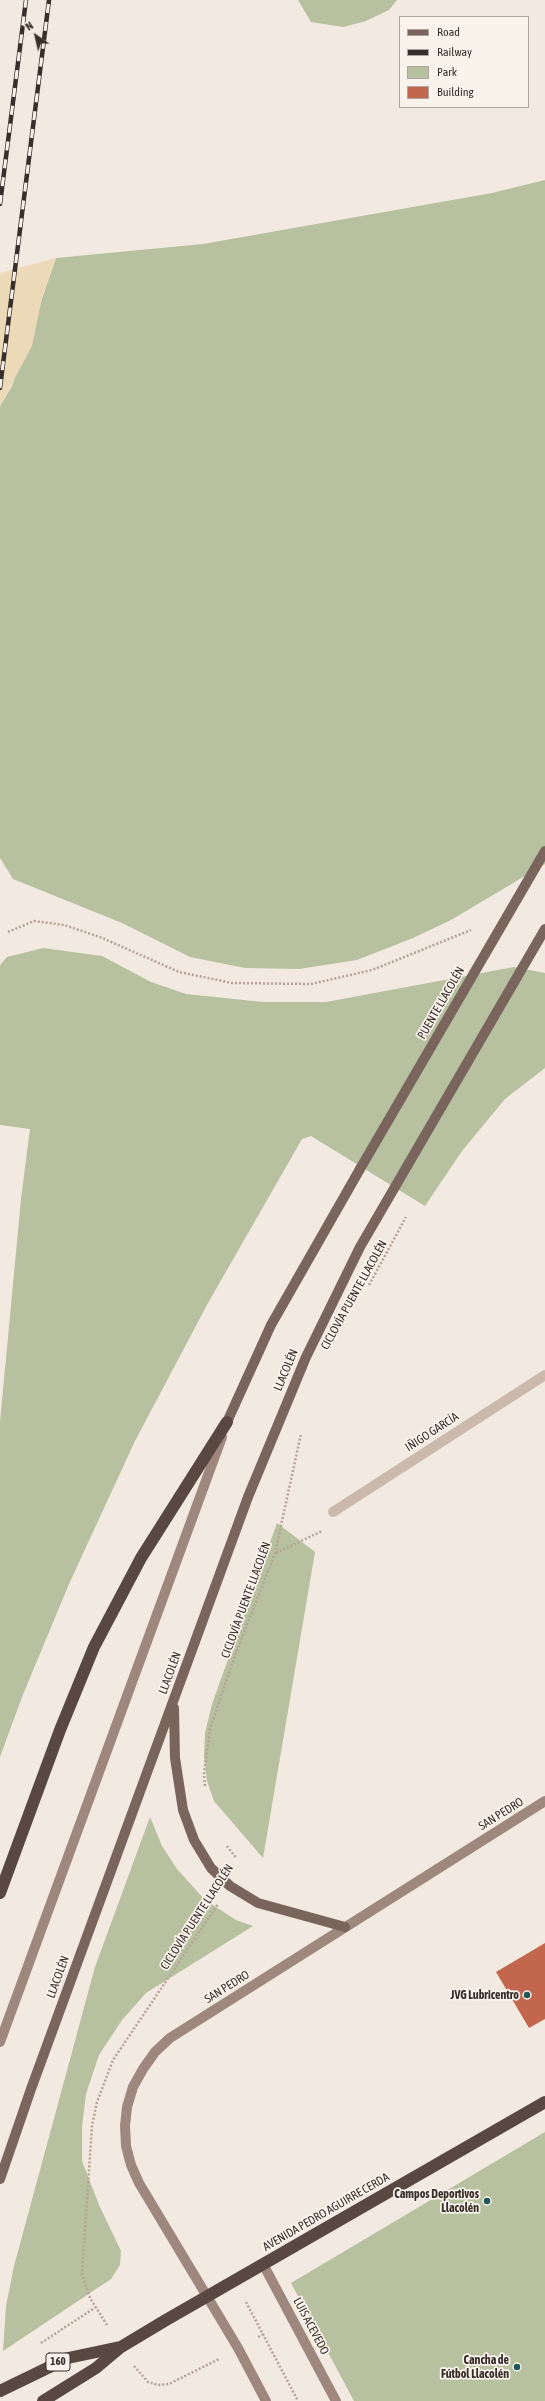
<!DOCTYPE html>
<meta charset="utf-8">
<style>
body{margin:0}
#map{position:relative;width:545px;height:2401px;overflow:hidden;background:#f2e9e0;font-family:"Asap Condensed",sans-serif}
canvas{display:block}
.legend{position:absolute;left:399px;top:16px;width:130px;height:92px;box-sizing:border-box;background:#faf3ec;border:1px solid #ada59e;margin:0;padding:5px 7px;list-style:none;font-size:12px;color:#392f2a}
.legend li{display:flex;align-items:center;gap:8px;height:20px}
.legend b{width:20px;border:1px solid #ada59e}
.north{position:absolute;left:16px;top:16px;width:40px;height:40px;-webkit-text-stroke:3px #faf3ec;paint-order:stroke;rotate:326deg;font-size:11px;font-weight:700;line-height:16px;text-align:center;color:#392f2a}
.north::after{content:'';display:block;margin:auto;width:14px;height:18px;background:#392f2a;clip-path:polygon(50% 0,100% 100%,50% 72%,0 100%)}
</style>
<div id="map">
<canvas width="545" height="2401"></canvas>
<ul class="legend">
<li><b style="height:5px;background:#7a655c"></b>Road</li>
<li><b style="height:5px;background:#392f2a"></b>Railway</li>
<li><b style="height:11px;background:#b7c1a0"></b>Park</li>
<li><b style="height:11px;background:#c2674e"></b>Building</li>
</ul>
<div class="north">N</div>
</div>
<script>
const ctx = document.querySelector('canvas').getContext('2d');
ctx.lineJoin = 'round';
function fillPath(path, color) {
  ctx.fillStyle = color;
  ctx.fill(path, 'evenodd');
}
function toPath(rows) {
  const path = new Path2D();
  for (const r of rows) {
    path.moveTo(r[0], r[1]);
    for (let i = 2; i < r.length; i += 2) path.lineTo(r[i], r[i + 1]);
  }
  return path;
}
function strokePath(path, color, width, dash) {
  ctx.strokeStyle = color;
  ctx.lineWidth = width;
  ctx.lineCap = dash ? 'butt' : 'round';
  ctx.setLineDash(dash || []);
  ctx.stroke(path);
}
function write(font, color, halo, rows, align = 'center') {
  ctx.font = font + ' "Asap Condensed",sans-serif';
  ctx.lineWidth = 3.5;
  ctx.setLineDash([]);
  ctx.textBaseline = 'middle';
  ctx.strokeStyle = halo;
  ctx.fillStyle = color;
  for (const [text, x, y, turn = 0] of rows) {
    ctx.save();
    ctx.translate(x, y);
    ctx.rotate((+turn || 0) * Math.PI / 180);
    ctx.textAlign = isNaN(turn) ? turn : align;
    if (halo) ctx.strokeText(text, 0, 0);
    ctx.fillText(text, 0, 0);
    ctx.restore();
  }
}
fillPath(toPath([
 [298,0,397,0,389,10,366,21,343,27,311,22],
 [545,180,545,864,451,920,413,938,357,960,299,969,245,968,190,957,122,923,13,879,0,858,0,406,12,386,56,258,203,244,492,193],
 [43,948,102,956,151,982,186,994,263,1002,326,1002,514,967,545,973,545,1068,505,1099,462,1151,425,1206,311,1136,302,1139,208,1303,135,1441,69,1584,22,1697,0,1757,0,1422,21,1199,30,1129,0,1125,0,965,7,957],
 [277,1523,315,1552,263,1858,214,1801,207,1781,204,1757,205,1733,212,1704],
 [150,1817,162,1846,177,1869,205,1900,236,1920,253,1926,146,1993,122,2020,99,2055,86,2094,82,2127,82,2161,99,2205,121,2251,120,2265,111,2279,3,2351,6,2306,14,2266,95,1967],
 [545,2132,545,2401,354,2401,291,2283]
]), '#b7c1a0');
fillPath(toPath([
 [56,258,42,298,32,346,0,406,0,273]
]), '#ecd9b8');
fillPath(toPath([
 [9,0,77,0,75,15,56,35,0,71]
]), '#f2e9e0');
fillPath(toPath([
 [545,1943,545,2019,529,2028,496,1972]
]), '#c2674e');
strokePath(toPath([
 [8,932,34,921,64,925,100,937,179,972,232,983,311,984,372,970,471,930],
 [369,1285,406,1217],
 [276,1553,322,1531],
 [205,1786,204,1773,210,1729,233,1661,275,1553,301,1434],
 [227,1846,236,1858],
 [246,2302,298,2401],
 [107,2325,90,2298,82,2274,92,2126,97,2102,113,2060,218,1904],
 [258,2337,264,2334],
 [41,2343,96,2307],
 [134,2366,148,2382,158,2385,169,2384,219,2359]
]), '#b6a396', 2.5, [2, 2]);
strokePath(toPath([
 [333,1512,545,1375]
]), '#cbb9ac', 10);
strokePath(toPath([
 [0,2042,222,1437],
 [263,2264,336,2401],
 [266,2401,238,2348,139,2183,131,2165,126,2146,125,2126,127,2107,133,2087,143,2069,155,2052,170,2038,545,1801]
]), '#9e887d', 10);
strokePath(toPath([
 [227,1422,271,1325,360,1169],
 [174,1708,175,1758,183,1810,194,1840,211,1868,230,1886,258,1903,345,1927],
 [0,2179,31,2089,248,1497,306,1357,360,1247,545,929]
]), '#7a655c', 10);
strokePath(toPath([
 [0,1893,60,1730,94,1647,141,1558,227,1422],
 [0,2391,68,2358,120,2347],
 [43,2401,96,2368,121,2347,166,2320,545,2102]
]), '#594842', 12);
const rail = toPath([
 [0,204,26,0],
 [0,388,49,0]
]);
strokePath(rail, '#392f2a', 4.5);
strokePath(rail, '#faf3ec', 3, [9]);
strokePath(toPath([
 [360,1169,545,851]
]), '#7a655c', 10);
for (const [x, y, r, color] of [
 [527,1995,4,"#215759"],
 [487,2201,4,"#215759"],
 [517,2367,4,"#215759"]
]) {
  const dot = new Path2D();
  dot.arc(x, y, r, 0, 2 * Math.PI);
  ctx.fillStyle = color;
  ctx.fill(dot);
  strokePath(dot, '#faf3ec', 1.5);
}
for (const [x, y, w] of [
 [58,2362,24]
]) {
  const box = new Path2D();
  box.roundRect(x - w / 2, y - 9, w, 18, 3);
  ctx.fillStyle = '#faf3ec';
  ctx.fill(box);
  strokePath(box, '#392f2a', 1);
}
write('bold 11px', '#392f2a', null, [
 ["160",58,2362]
]);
write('12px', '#392f2a', '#faf3ec', [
 ["PUENTE LLACOLÉN",441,1003,-60],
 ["CICLOVÍA PUENTE LLACOLÉN",354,1295,-61],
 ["LLACOLÉN",286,1370,-67],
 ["IÑIGO GARCÍA",432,1432,-33],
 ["CICLOVÍA PUENTE LLACOLÉN",246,1600,-70],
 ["LLACOLÉN",170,1673,-70],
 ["SAN PEDRO",501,1814,-32],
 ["CICLOVÍA PUENTE LLACOLÉN",197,1917,-57],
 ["LLACOLÉN",58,1977,-70],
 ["SAN PEDRO",227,1987,-32],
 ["AVENIDA PEDRO AGUIRRE CERDA",326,2212,-30],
 ["LUIS ACEVEDO",311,2326,62]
]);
write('bold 12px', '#392f2a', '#faf3ec', [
 ["JVG Lubricentro",519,1995],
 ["Campos Deportivos",479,2194],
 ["Llacolén",479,2208],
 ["Cancha de",509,2360],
 ["Fútbol Llacolén",509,2374]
], 'right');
</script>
